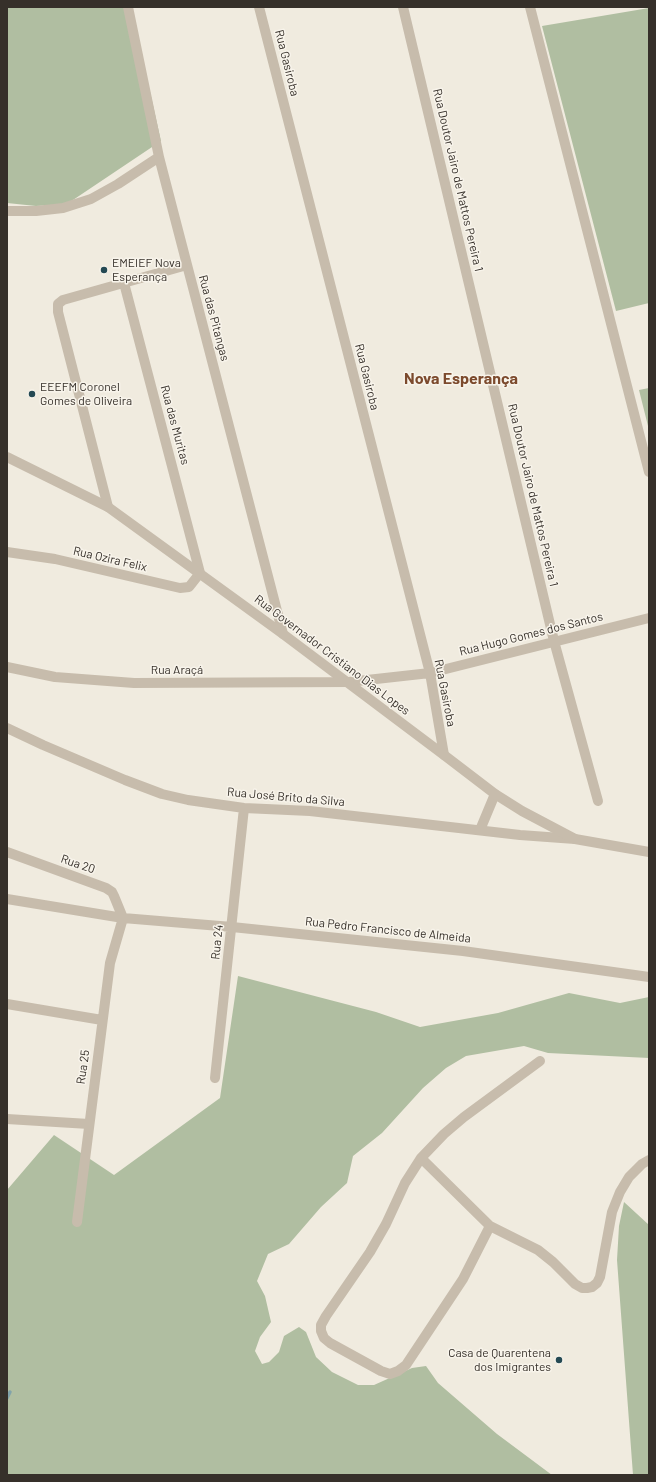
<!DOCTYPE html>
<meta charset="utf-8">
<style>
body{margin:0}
#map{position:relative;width:656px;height:1482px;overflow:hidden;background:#f0ebdf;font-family:Barlow,sans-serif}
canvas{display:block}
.frame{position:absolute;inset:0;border:8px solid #36302a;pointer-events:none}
</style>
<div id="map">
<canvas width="656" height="1482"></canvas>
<div class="frame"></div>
</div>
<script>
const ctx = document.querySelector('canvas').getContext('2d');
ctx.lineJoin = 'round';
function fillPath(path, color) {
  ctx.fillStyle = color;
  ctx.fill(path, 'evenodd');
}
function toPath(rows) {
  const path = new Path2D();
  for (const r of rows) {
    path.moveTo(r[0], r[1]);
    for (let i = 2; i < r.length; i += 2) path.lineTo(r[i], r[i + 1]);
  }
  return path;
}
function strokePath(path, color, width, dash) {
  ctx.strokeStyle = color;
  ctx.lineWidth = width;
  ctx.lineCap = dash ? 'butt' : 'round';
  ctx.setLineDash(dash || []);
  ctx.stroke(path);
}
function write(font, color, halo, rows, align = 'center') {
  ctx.font = font + ' Barlow,sans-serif';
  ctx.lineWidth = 3;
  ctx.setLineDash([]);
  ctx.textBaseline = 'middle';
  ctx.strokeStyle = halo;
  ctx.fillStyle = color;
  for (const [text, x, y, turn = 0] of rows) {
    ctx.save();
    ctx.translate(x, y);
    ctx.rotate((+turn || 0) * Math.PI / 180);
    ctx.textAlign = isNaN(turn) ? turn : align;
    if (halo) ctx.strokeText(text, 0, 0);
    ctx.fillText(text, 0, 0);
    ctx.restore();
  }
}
fillPath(toPath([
 [7,7,131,7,161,141,67,204,36,206,7,203],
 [649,8,649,303,616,311,542,26],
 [649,388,649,430,639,390],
 [238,976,376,1012,420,1027,498,1013,569,993,620,1003,649,997,649,1058,548,1053,524,1046,466,1056,446,1068,423,1088,382,1133,353,1156,347,1183,321,1207,289,1244,268,1254,257,1281,265,1296,271,1322,260,1337,255,1351,262,1364,269,1362,279,1352,284,1336,299,1327,306,1332,316,1357,332,1372,358,1385,374,1385,412,1368,426,1366,438,1383,497,1434,552,1475,7,1475,7,1190,54,1135,114,1175,220,1098],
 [624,1202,649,1225,649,1475,633,1475,617,1260,619,1226]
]), '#b0bea1');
strokePath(toPath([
 [7,1398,10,1392]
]), '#81a3aa', 3.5);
strokePath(toPath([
 [128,7,159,157,283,634],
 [259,7,430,673,444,755],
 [403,7,554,641,598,801],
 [530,7,649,472],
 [7,211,36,211,63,208,91,199,118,184,159,157],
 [108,507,58,312,58,304,63,300,187,265],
 [7,552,55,559,180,588,189,587,200,573,124,283],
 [7,667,55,677,134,683,349,682,430,673,649,618],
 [7,728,43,745,125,780,162,794,188,800,244,808,310,811,520,835,575,839],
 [480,830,495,794],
 [7,852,106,888,112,892,114,896,123,918],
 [7,899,123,918,232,927,463,951,649,977],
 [7,1004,102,1020],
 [215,1078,244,808],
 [7,1119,89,1124],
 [421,1158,490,1226,538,1250,553,1262,575,1284,582,1288,587,1288,592,1287,597,1283,600,1277,612,1212,620,1192,629,1177,642,1164,649,1160],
 [77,1222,110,963,123,918],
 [490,1226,463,1279,406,1365,398,1371,390,1374,381,1371,330,1343,324,1338,321,1331,321,1325,326,1316,370,1252,386,1224,405,1183,421,1158,444,1134,464,1117,540,1061]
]), '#c7bcac', 10);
strokePath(toPath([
 [7,457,108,507,283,634,444,755,495,794,522,811,575,839,649,852]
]), '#c7bcac', 10);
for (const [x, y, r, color] of [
 [104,270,4,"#244953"],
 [32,394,4,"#244953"],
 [559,1360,4,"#244953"]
]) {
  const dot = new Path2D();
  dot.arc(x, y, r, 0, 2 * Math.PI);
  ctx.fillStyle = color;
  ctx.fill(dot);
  strokePath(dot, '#f8f4eb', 1.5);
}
write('12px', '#36302a', '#f8f4eb', [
 ["Rua Gasiroba",287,63,76],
 ["Rua Doutor Jairo de Mattos Pereira 1",458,180,77],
 ["Rua das Pitangas",214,318,75],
 ["Rua Gasiroba",367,377,76],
 ["Rua das Muritas",175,425,75],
 ["Rua Doutor Jairo de Mattos Pereira 1",533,495,77],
 ["Rua Ozira Felix",110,559,13],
 ["Rua Hugo Gomes dos Santos",531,634,-14],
 ["Rua Governador Cristiano Dias Lopes",332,655,37],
 ["Rua Araçá",177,670],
 ["Rua Gasiroba",445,693,79],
 ["Rua José Brito da Silva",286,797,5],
 ["Rua 20",78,864,19],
 ["Rua Pedro Francisco de Almeida",388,930,6],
 ["Rua 24",217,942,-84],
 ["Rua 25",83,1067,-82]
]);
write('12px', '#36302a', '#f8f4eb', [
 ["EMEIEF Nova",112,263],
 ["Esperança",112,277],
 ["EEEFM Coronel",40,387],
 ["Gomes de Oliveira",40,401],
 ["Casa de Quarentena",551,1353,"right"],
 ["dos Imigrantes",551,1367,"right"]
], 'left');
write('bold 16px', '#7c4a2d', '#f8f4eb', [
 ["Nova Esperança",461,379]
]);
</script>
